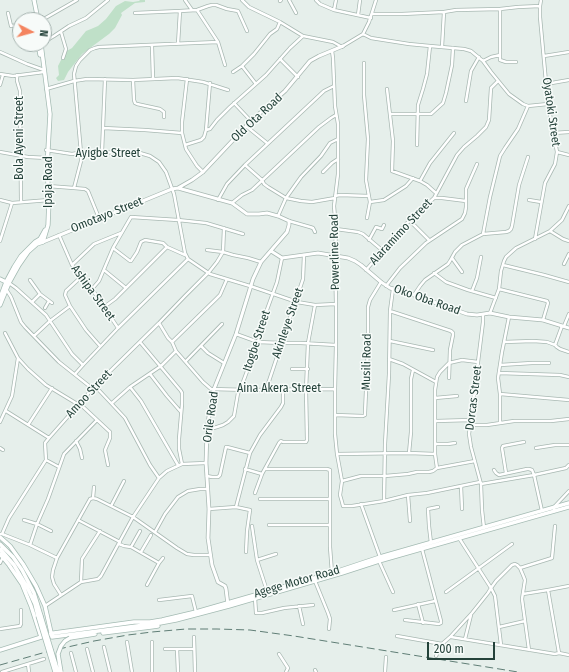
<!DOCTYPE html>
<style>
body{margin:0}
#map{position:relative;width:569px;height:672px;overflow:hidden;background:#e6efeb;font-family:"Fira Sans Condensed",sans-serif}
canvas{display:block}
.north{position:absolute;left:12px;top:12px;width:40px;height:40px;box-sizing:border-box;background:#f7fbf9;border:1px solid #a3b1ad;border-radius:50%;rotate:96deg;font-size:11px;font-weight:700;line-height:16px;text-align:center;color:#24423a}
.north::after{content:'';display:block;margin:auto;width:14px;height:18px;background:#f4845f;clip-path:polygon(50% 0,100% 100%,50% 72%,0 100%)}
.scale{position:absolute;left:427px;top:642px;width:68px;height:18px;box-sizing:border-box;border:2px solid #24423a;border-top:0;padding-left:5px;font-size:12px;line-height:14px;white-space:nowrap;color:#24423a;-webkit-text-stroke:3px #f7fbf9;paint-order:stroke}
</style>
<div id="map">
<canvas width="569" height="672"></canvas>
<div class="north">N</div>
<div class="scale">200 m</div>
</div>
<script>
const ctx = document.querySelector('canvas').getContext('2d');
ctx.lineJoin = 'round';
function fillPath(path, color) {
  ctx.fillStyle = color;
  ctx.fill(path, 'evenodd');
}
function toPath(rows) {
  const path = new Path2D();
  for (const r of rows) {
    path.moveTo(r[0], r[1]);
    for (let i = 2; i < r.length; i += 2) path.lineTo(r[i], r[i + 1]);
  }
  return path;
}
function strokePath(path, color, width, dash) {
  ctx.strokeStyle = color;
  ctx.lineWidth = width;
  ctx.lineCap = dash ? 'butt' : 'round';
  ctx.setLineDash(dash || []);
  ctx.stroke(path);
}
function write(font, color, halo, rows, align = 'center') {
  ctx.font = font + ' "Fira Sans Condensed",sans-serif';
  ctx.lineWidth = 3;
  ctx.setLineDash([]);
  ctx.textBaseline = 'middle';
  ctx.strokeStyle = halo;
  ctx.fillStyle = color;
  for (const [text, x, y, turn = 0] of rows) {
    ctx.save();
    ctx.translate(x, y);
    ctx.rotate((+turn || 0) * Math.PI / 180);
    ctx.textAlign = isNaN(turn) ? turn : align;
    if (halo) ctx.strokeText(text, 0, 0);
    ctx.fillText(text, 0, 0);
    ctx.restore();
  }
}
fillPath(toPath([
 [140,0,145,0,145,2,135,3,121,13,122,15,115,28,109,34,82,54,68,72,64,80,58,81,56,78,59,75,58,66,65,52,72,48,86,31,91,29,98,26,106,19,116,6,125,1,133,2,139,1]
]), '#bfe0c8');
const minor = toPath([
 [185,0,192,10],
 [289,0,296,13],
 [316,0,320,4,334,10,371,18],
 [280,1,281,0],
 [500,9,500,60,506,62,516,62],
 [197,10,208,6,212,5,216,5,227,9,238,11,247,31],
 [334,10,336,0],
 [8,13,11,26,20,25],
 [135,13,180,11],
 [372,14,402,14,444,12,456,10,500,9,518,7,540,6],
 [358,15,360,0],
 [42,20,77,0],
 [61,32,66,49,63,58],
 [363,34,371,38,409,44,430,46,464,49,471,51,483,61,491,72,509,94,523,104,528,106,548,104],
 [303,36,333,42,342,47],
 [44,42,54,36,69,26,86,18,108,0],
 [178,44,180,11,197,10,218,42,225,65],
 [152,46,153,79],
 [343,46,363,34,369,22,376,0],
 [442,47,444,12],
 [332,51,333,58,335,106,338,124,338,174,334,206,336,229,335,256,336,304,336,345,335,389,335,434,337,454,342,481,340,495,342,502,343,506,352,506,384,501,408,495,427,493,480,482],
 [0,52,27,64,44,70],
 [544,56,569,52],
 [280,59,298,77],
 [483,61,491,57,500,55],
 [364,63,364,95,368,139,366,180,370,202,367,218],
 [242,66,256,84],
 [233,72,242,66,254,54,270,34,277,29,280,22,249,7,242,0],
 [0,74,13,76,44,72],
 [17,75,17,81,20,91,21,202],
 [187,79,182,122,182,133,186,149,197,166,203,172],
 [133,80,134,100,135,103,137,104,160,109,164,112,164,117],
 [546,84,569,80],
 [0,85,3,75],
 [46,89,74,81,87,79,133,80,177,78,203,82,228,90],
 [387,89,393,141,392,171,420,181,427,185,436,193],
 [466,101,471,71,479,57],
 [234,103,251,121],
 [390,114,431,114,443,103,446,93,452,65,453,48],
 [246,126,267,143],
 [103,128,145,130,182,133],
 [206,130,210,129,217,120,230,107,266,75,290,48,303,36,280,22],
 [553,133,569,132],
 [185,145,201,140,204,137,206,130,210,83],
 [417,145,418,105,423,89,427,74,430,46],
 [46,150,72,154,89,151,118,153,140,153,150,156,159,162,166,172,174,194,185,253,188,259,210,274,250,286,297,302,315,305,336,304],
 [0,152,28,157,48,158],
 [102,152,105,79],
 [557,152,569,155],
 [245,165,262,180,264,184,268,187,286,198,301,201,312,202,335,198],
 [323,172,332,163,338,159],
 [420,181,430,163,454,133],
 [48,186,74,188,81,161,81,153,74,74,76,66,80,60,90,50,95,48,99,47,218,42],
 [74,188,85,189,88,191,99,218],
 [335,196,340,195,369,196],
 [434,198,442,198,466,201],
 [0,200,12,203,49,200],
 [218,200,227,184,245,165,324,91,334,86],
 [529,200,541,202],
 [370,202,384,200,406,186,413,178],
 [232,203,242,195,252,190,319,127,331,118,336,115],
 [278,216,286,198,301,177,321,156,330,143,338,139],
 [289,221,310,227,313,228,315,232],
 [410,221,429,240],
 [336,229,358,232,363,234,383,251],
 [550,231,563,239,569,241],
 [483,234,490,197,500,156,505,148,518,129,528,106],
 [59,235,72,265,92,289,118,328],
 [535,239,545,183,555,164,557,152,548,104,540,17,540,6,541,0],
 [369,240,376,227,382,229,384,225],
 [0,241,12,203],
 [113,248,130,261,131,261,137,252,141,242,145,240,163,243,167,247,185,255],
 [207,250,223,252,233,255,248,258,261,262],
 [452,258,462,272],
 [564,264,569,254],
 [72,265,94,244,121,233],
 [503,265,544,275,569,282],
 [104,270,126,288],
 [366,270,405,225,434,198,457,155,464,147,477,136,486,127,489,120,491,88,498,81],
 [434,273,446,282,468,290,496,298],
 [81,277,66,291,65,295,70,306,86,330,100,346],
 [30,280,40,294,52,303],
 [9,283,16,288,46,315,72,354,83,365],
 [386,286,400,268,426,243,462,219,465,213,466,207,466,189,477,164],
 [6,289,11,297,21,322,25,327,59,362,93,389],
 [92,289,99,281,113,248,131,217,178,220,206,223,243,234],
 [499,289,547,301,548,303,543,320],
 [472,291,477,278,481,257],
 [414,295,420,286,425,280,448,264,450,261,455,252,462,245,483,234,506,232,509,231,511,229,512,226,519,185,528,157],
 [32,302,40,294],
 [104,307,115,299,167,247],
 [45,308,49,301],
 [390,311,451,331,453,333,453,335,450,350,449,378],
 [490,313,499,289,501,271,504,261,506,257,516,248,550,231,562,220,569,206],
 [483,315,483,322,469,434,471,447,481,484,482,510,484,528],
 [159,323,168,338,172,342,176,351,203,382,211,389,249,390,335,389],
 [564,326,569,314],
 [5,333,18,358,28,369,46,385,79,405],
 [236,334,258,342,282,343,301,343,336,345],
 [34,336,50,321,70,306],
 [390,341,433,350],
 [140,342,181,391,182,393,182,404,179,439,179,449,182,464],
 [172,342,216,299,220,295,227,279],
 [504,342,533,341,547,342,555,345,557,347,560,349,569,352],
 [555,345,562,326],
 [201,346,208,353,224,363],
 [389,359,403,364,436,382],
 [186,361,222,324],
 [500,365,532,363,549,363],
 [292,369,308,369],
 [499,373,560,375,569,377],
 [75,374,83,365,118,328,188,259],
 [150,374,167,396,181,412],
 [95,386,125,418,150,465,159,478],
 [130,387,141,401,178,465],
 [266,390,303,279,304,255],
 [500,394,569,400],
 [435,398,457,396],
 [112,403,130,387,161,366,176,351],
 [80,404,110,432,110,438,105,450,108,465],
 [6,411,49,438],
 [335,415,363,416,365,415,365,413,368,346,368,307,370,300,381,282],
 [436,421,471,420],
 [0,422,12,396,18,358],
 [500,422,500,394,498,378,502,352,509,317],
 [28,425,52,388],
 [470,425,487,425,514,421,551,421,569,419],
 [207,430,217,427,223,425,228,422,234,416,238,393,240,390,258,342,264,318,277,282,282,258],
 [76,441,80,449,82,458],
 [436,444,448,444,455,443],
 [0,448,3,450],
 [536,448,555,445,569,445],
 [409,453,411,432,411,379,413,370],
 [337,454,409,453,435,454],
 [46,460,59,467],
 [437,468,435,454,435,390,437,377,440,372,449,363,462,360,478,362],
 [245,469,262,474],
 [266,469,327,469,330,470,330,547,332,573],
 [494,470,496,473,499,475,527,469,529,469,532,470,534,475,542,511],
 [506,473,502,448,503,446,524,442],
 [207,476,212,477,218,477,220,475,226,447,227,447,250,453],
 [342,481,361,476,385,476,408,474,417,472,429,472,433,471,437,468,475,461],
 [481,484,534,475,566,468,569,465],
 [461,486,462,509],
 [255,493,262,474,279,443,281,441,283,442,306,442,307,440,306,390,308,343,315,305],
 [408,495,410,521],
 [93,498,94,487],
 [260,499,330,499],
 [384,501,385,444,389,374,390,311,393,289],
 [361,504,380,557],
 [111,506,124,481],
 [236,507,250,453,260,435,281,407,283,403,283,393,282,390],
 [209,509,236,507,250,510,247,531,246,552],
 [554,511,554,507,569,491],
 [24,520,37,524,51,531],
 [78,520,120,542],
 [269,525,330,525],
 [252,526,257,560,267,591],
 [155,532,165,514,178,497,188,491,200,489,207,489],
 [0,534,2,534,9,518,46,460,45,443,49,438,95,386,159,323,185,296,209,272,217,262,223,252,224,228],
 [2,534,30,545,57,558],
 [459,538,491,588,495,596,501,645],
 [431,543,429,526,428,509,438,507],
 [119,544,124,546,131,547,159,563],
 [30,545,37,524,48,499,64,454,97,420],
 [131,547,140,531],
 [141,552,151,535],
 [257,560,276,554],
 [379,561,393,592],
 [0,563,3,557],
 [520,568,552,558,555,526],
 [315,581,328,613,330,619,329,629],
 [81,582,82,559,100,531],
 [147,585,159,563,163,558],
 [548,590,569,586],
 [446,592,512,544],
 [523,594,548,590,559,653],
 [61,595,54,584,52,577,53,570,57,558,90,499,93,498,97,499,133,517,177,548,187,554,194,555,210,555],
 [255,598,256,613,262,613,284,608,313,605],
 [159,600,192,596,196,612],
 [418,604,423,623],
 [45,606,81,582,98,579,101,576,133,517,159,478,167,471,182,464,206,463],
 [299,606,303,624],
 [394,610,435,601],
 [405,620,439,624,441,623,441,621,422,549],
 [499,627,525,621],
 [0,629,20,626,21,624,21,610],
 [397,636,442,644],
 [194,637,195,672],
 [451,637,555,654,559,653,569,655],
 [465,639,471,615],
 [127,642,132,672],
 [152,642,152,672],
 [104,647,110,672],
 [87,649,93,672],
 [165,649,194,649],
 [177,649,178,672],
 [71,653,76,672],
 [279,654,288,668,286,672],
 [436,656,442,644,450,637,472,613,488,593,491,588,496,581,512,565,515,564,517,565,520,568,523,575,525,580,522,599,529,650],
 [28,664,29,672],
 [315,670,316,672],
 [2,672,44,659],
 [385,672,386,657]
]);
const tertiary = toPath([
 [178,188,232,203,247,214,259,214,267,213,278,216,289,221,289,225,287,232,261,262,253,279,236,334,214,389,210,409,207,430,206,463,209,509,208,538,212,565,218,582,225,586,226,589,228,605],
 [40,239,43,242,172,189,178,188,192,180,203,172,251,121,285,91,310,61,319,56,343,46],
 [271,251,282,258,318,253,348,258,355,261,361,265,381,282,390,288,414,295,467,314,477,315,490,313,509,317,543,320,569,328]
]);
const secondary = toPath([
 [34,0,38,20],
 [38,44,40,55],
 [0,279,8,283],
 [0,298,6,282,14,267,21,256,35,242,40,239,45,230],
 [0,305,9,283,19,265,28,252,37,244,43,242,48,225,49,200,47,168,50,114,41,44],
 [0,537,10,546,23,564,36,586,45,606,52,637],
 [0,544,13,557,22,570,34,593,41,616],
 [0,549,14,565,27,587,35,604,38,616],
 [0,554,9,565,22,584,31,606,41,637],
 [103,633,151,627,158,626],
 [52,637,160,623,176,620,229,606,342,573,379,561,569,507],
 [70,638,95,634],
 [0,650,54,633,134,622,150,622,162,620,196,612,332,573,380,557,569,503]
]);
strokePath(minor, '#a8b8b2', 4);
strokePath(tertiary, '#a8b8b2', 4.5);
strokePath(secondary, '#a4bbb3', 5);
strokePath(minor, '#fff', 2.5);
strokePath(tertiary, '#fff', 3);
strokePath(secondary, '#fff', 3.5);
strokePath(toPath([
 [0,665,46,652,94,641,128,635,152,632,186,629,217,629,250,630,294,636,518,672]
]), '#5f7d75', 1, [8, 4]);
const secondaryBridge = toPath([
 [38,616,55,672],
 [41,616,58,672],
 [61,672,58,654,61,646,65,641,70,638]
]);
strokePath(secondaryBridge, '#a4bbb3', 5, []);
strokePath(secondaryBridge, '#fff', 3.5);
write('12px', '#24423a', '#f7fbf9', [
 ["Oyatoki Street",551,112,82],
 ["Old Ota Road",257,118,-43],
 ["Bola Ayeni Street",20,138,-90],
 ["Ayigbe Street",108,154],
 ["Ipaja Road",49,182,-90],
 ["Omotayo Street",107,215,-22],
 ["Alaramimo Street",401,232,-47],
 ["Powerline Road",335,252,-91],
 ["Ashipa Street",93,293,54],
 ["Oko Oba Road",427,300,19],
 ["Akinleye Street",288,323,-71],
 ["Itogbe Street",257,341,-72],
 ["Musili Road",367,362,-89],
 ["Aina Akera Street",279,389],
 ["Amoo Street",89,394,-47],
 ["Dorcas Street",474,398,-83],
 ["Orile Road",211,417,-82],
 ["Agege Motor Road",297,582,-16]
]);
</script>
